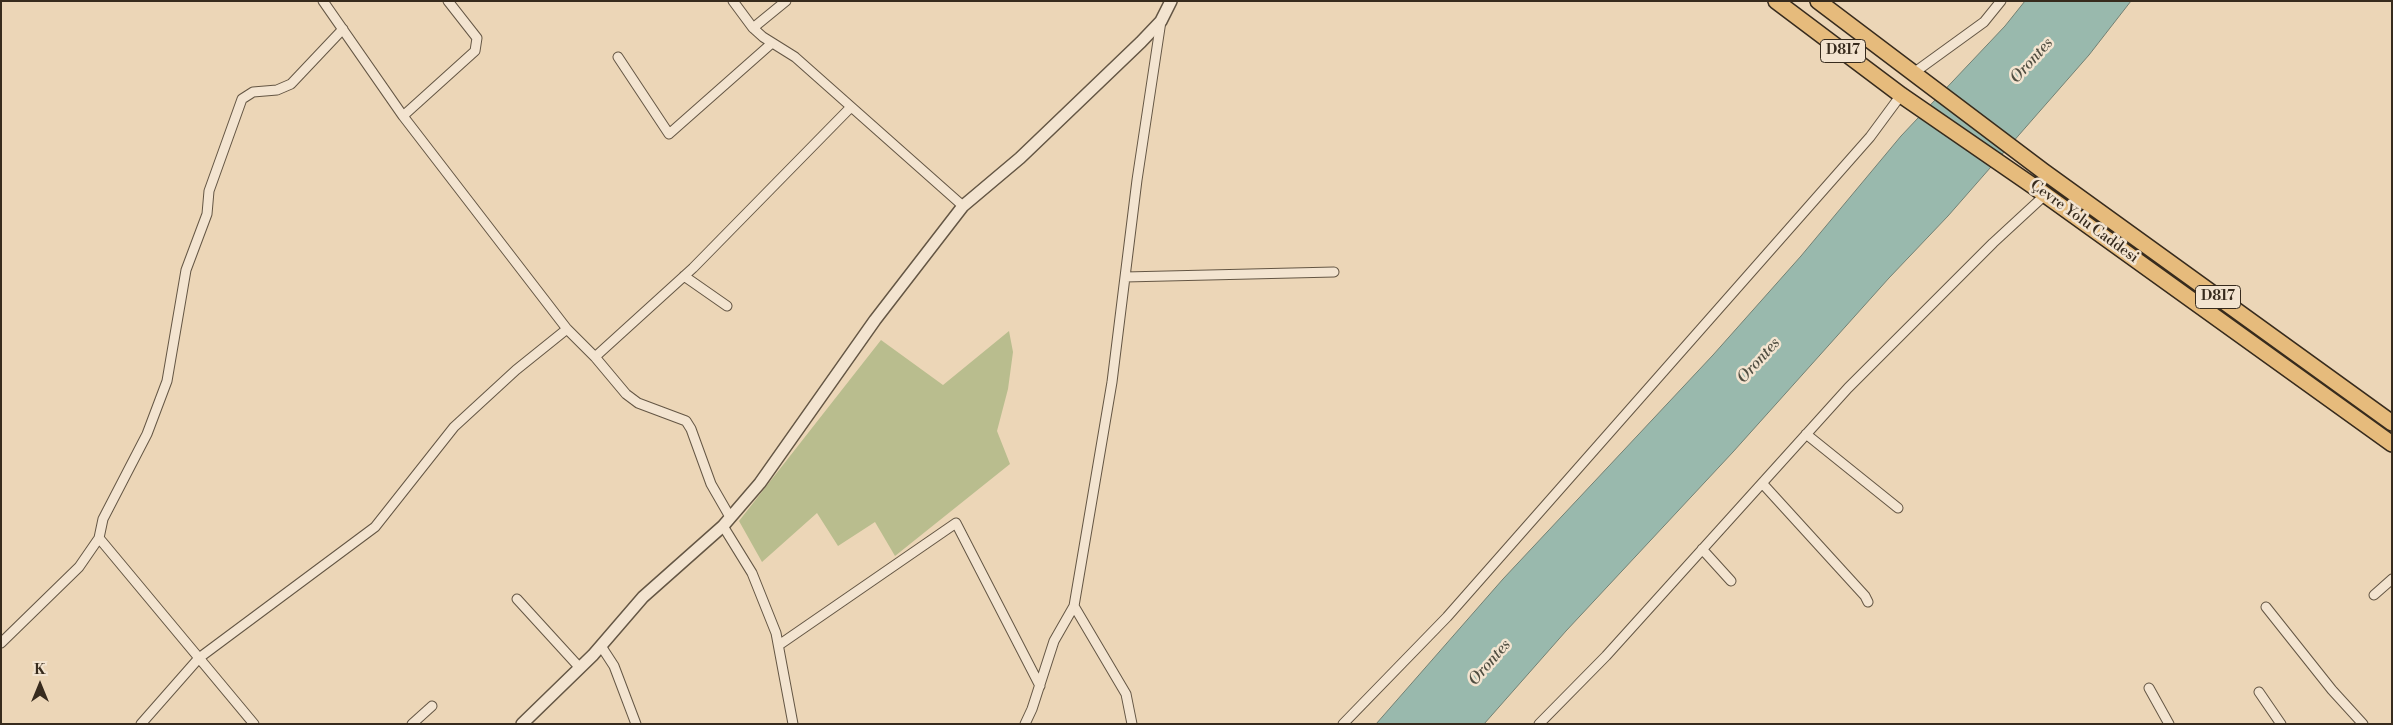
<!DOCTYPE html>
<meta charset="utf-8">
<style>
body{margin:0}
#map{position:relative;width:2393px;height:725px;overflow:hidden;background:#ecd6b7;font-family:"Libre Bodoni",serif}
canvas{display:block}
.frame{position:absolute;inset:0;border:2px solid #372b1d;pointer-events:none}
.north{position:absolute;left:15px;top:660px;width:50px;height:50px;-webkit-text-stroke:4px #f3e4d0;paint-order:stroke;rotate:0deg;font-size:14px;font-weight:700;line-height:20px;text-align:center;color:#372b1d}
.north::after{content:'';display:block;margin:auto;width:18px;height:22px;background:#372b1d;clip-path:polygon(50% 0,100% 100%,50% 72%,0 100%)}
</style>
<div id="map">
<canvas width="2393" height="725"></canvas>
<div class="frame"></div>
<div class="north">K</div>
</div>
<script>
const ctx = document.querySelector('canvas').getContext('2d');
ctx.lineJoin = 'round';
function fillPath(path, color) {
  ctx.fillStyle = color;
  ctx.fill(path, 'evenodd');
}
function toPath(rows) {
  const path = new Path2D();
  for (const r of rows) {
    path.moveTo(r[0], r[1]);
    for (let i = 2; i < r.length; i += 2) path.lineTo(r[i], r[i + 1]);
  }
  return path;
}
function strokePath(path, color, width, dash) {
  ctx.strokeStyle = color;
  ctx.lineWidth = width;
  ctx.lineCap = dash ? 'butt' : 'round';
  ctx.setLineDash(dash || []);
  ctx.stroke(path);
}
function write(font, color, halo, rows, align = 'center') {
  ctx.font = font + ' "Libre Bodoni",serif';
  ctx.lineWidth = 5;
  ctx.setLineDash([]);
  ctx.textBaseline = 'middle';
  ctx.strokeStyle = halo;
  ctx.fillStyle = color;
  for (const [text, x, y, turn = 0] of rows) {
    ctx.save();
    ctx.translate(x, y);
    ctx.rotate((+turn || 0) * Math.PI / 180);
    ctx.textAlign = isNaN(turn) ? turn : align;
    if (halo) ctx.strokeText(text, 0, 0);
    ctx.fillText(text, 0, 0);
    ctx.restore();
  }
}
fillPath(toPath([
 [1009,331,1013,352,1008,389,997,431,1010,464,895,556,875,522,838,546,817,513,762,562,739,521,881,340,943,385]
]), '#b9bd8e');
const water = toPath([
 [2025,1,2131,1,2089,55,1948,216,1889,278,1733,452,1566,631,1484,724,1376,724,1503,579,1713,355,1801,256,1901,136,2005,26,2025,1]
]);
fillPath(water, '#99b9ad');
strokePath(water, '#728073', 1);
const minor = toPath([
 [323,1,403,116,567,329,595,357,626,394,638,403,686,421,691,429,711,484,730,517],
 [733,1,753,28],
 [786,1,753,28,763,37,795,57,963,206],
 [618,57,669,134,772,43],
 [1915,72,1984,22,2001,1],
 [403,116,475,51,477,38,448,1],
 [684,276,727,306],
 [1125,277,1334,272],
 [595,357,693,268,851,107],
 [1806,434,1898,508],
 [1762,483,1865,596,1868,602],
 [723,526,752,573,776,633,793,724],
 [99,538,254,724],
 [1702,549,1731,581],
 [2374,595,2392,579],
 [517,599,580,668],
 [1074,606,1126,694,1132,724],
 [2266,607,2332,690,2363,724],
 [1,643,79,567,99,538,103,519,147,434,167,381,186,270,207,214,209,191,242,99,253,92,277,90,291,84,343,29],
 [779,645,956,523,1040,686],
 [601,646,614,666,636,724],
 [2149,688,2169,724],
 [2259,692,2281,724],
 [141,724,199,658,375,527,454,427,516,370,567,329],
 [412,724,432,706],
 [1025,724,1032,709,1054,641,1074,606,1112,382,1137,180,1161,21],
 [1343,724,1447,617,1870,137,1901,95],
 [1539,724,1606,656,1848,388,1993,243,2045,195]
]);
const tertiary = toPath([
 [522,724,593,655,643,597,723,526,760,483,875,320,963,206,1020,158,1141,42,1161,21,1171,1]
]);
const trunk = toPath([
 [1776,1,1901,95,2033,186,2392,444],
 [1818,1,2043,171,2392,423]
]);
strokePath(minor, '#645644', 11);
strokePath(tertiary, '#645644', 14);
strokePath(trunk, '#372b1d', 18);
strokePath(minor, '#f3e4d0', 9);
strokePath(tertiary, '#f3e4d0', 11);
strokePath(trunk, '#e6bb7c', 15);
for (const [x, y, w] of [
 [1843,51,45],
 [2218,297,45]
]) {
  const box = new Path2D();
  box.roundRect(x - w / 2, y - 11.5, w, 23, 4);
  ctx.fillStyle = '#f3e4d0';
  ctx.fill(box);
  strokePath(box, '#372b1d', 1);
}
write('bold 14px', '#372b1d', null, [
 ["D817",1843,51],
 ["D817",2218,297]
]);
write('15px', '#372b1d', '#f3e4d0', [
 ["Çevre Yolu Caddesi",2084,222,36]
]);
write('italic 16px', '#504e41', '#f3e4d0', [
 ["Orontes",2032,61,-48],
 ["Orontes",1759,361,-48],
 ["Orontes",1490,663,-49]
]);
</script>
